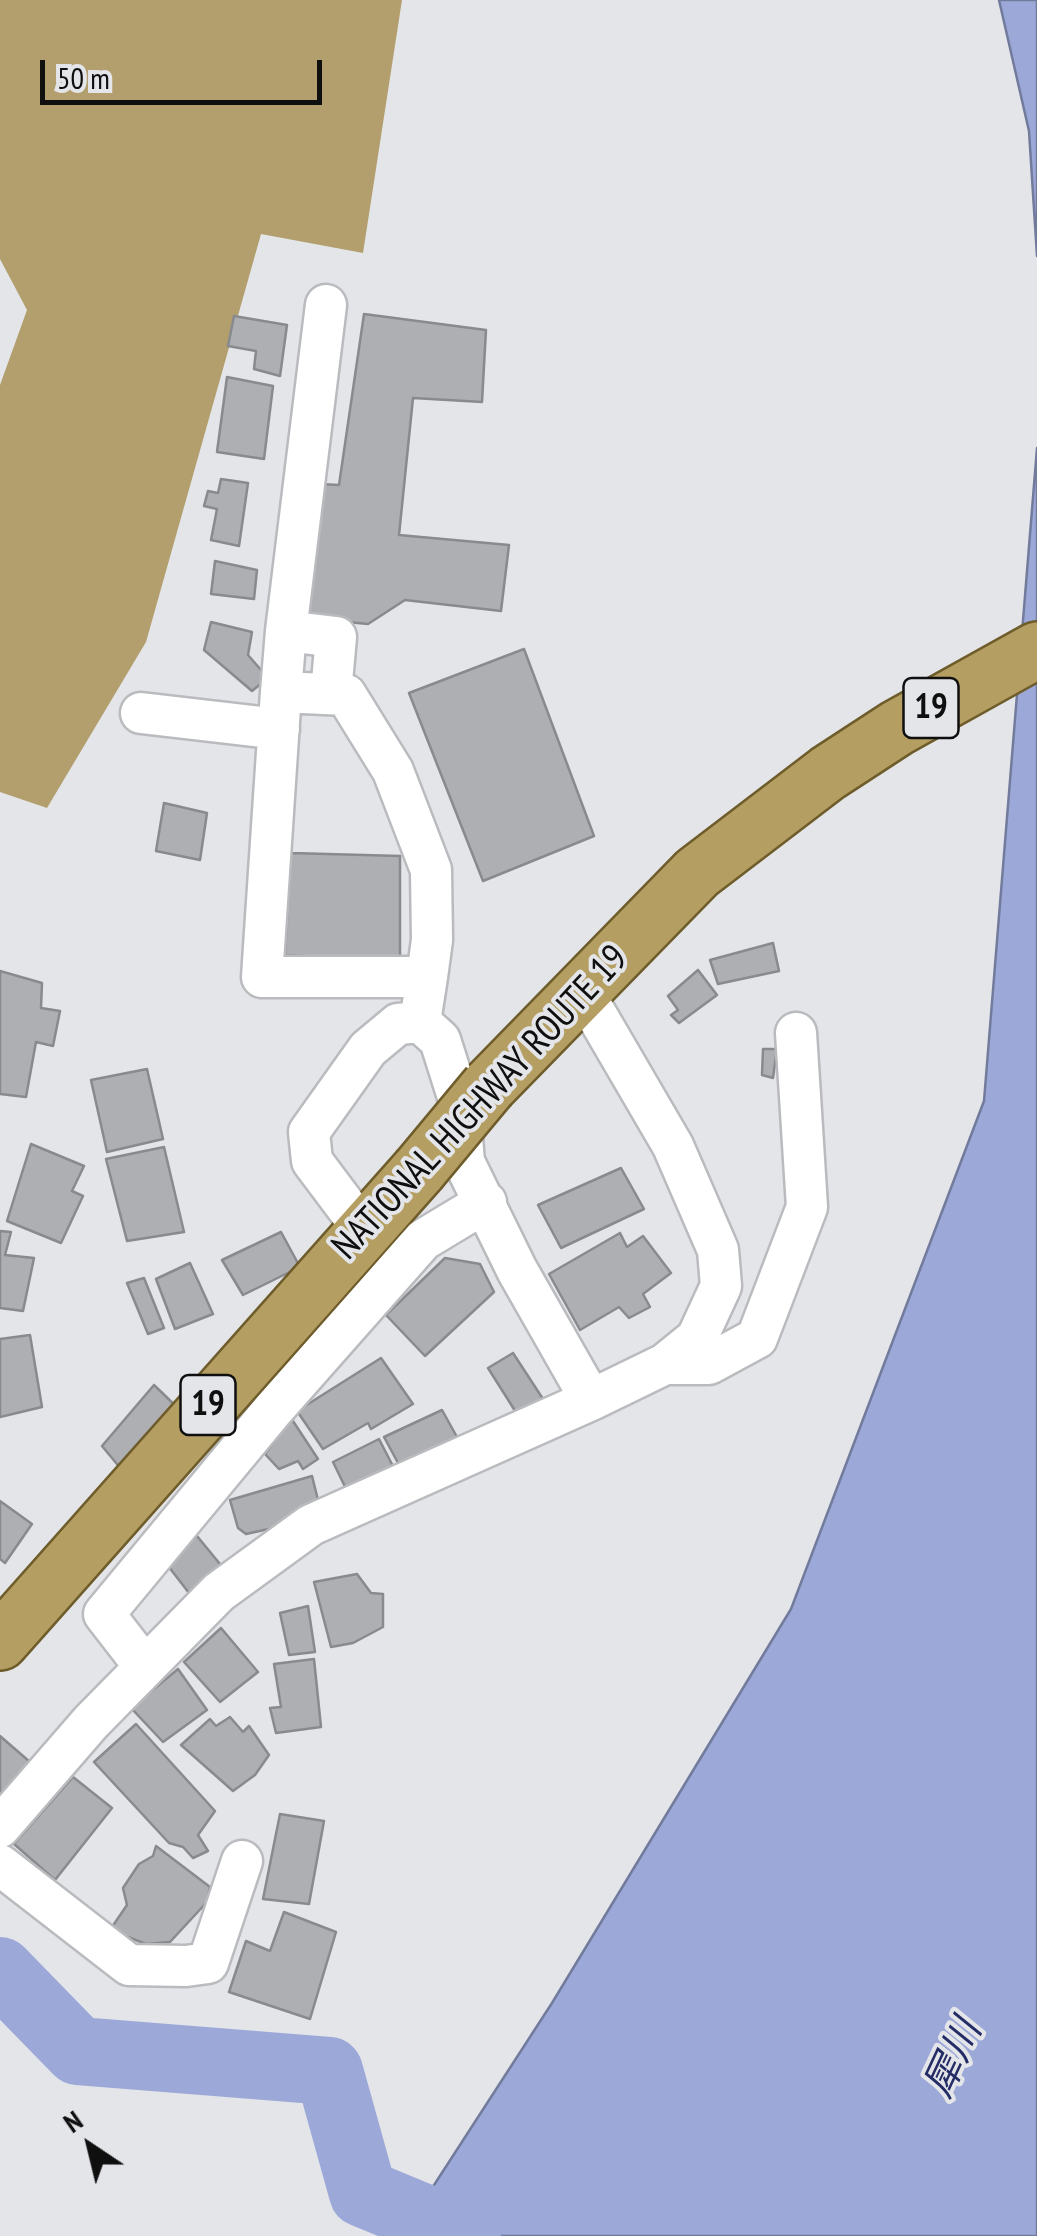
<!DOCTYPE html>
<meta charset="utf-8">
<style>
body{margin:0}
#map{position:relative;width:1037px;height:2236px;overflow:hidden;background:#e4e5e9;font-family:"PT Sans Narrow",sans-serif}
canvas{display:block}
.north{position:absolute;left:40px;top:2096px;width:100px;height:100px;-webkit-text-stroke:8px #e4e5e9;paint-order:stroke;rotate:325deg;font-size:28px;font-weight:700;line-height:40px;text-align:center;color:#0f0f10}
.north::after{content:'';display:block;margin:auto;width:35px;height:45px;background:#0f0f10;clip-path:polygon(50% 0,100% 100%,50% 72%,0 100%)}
.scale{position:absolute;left:40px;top:60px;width:282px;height:45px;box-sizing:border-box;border:5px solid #0f0f10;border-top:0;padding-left:12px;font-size:30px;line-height:35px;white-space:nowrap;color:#0f0f10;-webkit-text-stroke:8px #e4e5e9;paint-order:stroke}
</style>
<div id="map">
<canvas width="1037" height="2236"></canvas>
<div class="north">N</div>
<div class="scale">50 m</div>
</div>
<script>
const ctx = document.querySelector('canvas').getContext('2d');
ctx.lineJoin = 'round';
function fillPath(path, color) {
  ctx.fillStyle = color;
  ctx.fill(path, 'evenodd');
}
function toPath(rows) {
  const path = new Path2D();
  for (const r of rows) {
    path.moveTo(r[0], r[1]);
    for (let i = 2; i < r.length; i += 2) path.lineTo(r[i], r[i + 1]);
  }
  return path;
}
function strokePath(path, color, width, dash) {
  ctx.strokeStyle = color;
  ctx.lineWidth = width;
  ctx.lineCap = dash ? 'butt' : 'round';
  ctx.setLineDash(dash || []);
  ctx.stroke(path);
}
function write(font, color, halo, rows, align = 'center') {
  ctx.font = font + ' "PT Sans Narrow","Noto Sans JP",sans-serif';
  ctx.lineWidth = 8;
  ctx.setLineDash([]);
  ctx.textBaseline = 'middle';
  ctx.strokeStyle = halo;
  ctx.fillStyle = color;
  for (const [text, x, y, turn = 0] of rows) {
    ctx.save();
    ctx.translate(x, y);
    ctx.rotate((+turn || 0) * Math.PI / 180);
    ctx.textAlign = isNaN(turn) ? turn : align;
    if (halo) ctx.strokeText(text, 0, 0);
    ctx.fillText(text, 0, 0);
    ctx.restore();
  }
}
fillPath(toPath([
 [0,0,402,0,363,253,261,234,146,642,47,808,0,792,0,385,27,310,0,259]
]), '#b29f6d');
const water = toPath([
 [999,0,1037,0,1037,256,1029,131,999,0],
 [1037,448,1037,2236,401,2236,552,2003,791,1609,984,1101,1037,448]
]);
fillPath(water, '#9ca9d8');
strokePath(water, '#727b9c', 2.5);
strokePath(toPath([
 [0,1971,78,2051,329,2071,363,2193,467,2236]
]), '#9ca9d8', 68);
const building = toPath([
 [364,314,486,330,482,402,413,398,399,535,509,545,501,611,405,600,368,624,305,618,320,484,339,485,364,314],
 [234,316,287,325,280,376,254,369,256,351,228,346,234,316],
 [227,377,273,386,264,459,217,452,227,377],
 [221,479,248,483,239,546,211,540,217,509,204,506,208,491,218,493,221,479],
 [215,561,257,570,254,599,211,594,215,561],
 [211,622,252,632,248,655,268,678,252,691,204,650,211,622],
 [524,649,594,836,483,881,409,693,524,649],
 [164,803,207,813,200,860,156,851,164,803],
 [291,853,400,856,400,961,285,955,291,853],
 [773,943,779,971,718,984,710,960,773,943],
 [698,970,717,995,679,1023,671,1015,678,1010,668,996,698,970],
 [0,971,42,983,41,1008,60,1011,53,1046,36,1042,26,1097,0,1094,0,971],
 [763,1049,777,1049,773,1078,762,1075,763,1049],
 [147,1069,163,1139,107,1152,91,1080,147,1069],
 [31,1144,84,1166,72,1191,83,1196,61,1243,7,1221,31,1144],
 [164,1147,184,1232,127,1241,106,1159,164,1147],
 [621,1168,644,1209,561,1248,538,1205,621,1168],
 [0,1231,11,1232,5,1255,34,1258,23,1311,0,1308,0,1231],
 [281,1232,300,1267,243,1295,222,1260,281,1232],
 [620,1233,627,1247,643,1236,671,1273,643,1294,650,1307,629,1318,619,1307,580,1330,549,1274,620,1233],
 [445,1258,480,1264,494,1292,425,1356,386,1315,445,1258],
 [190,1263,213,1314,175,1329,156,1279,190,1263],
 [144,1278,164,1328,148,1334,127,1283,144,1278],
 [30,1335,42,1407,0,1417,0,1339,30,1335],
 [513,1353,543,1399,529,1409,524,1425,488,1368,513,1353],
 [381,1358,413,1404,371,1429,368,1423,323,1449,297,1411,381,1358],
 [154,1385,182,1412,126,1475,102,1446,154,1385],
 [442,1410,462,1446,404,1474,384,1437,442,1410],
 [291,1418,318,1459,303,1469,298,1461,279,1469,265,1454,291,1418],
 [379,1439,397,1474,350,1497,333,1462,379,1439],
 [312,1476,320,1508,310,1520,246,1534,238,1528,230,1500,312,1476],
 [0,1501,32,1524,5,1563,0,1559,0,1501],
 [197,1536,229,1575,196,1602,165,1562,197,1536],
 [357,1574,371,1593,383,1594,383,1627,353,1643,331,1647,314,1582,357,1574],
 [308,1606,315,1652,289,1655,280,1613,308,1606],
 [221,1628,258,1672,220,1702,184,1662,221,1628],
 [314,1659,321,1727,276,1733,270,1708,281,1707,274,1664,314,1659],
 [178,1669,207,1710,163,1742,131,1708,178,1669],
 [230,1717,243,1732,249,1726,269,1755,255,1775,233,1791,181,1745,210,1719,216,1726,230,1717],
 [136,1724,215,1811,198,1835,208,1851,193,1858,183,1847,169,1843,94,1762,136,1724],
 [0,1736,30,1762,0,1795,0,1736],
 [73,1777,112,1808,55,1880,14,1844,73,1777],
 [280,1814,324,1821,309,1904,263,1899,280,1814],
 [156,1846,210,1887,207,1902,170,1942,146,1944,110,1930,127,1905,123,1888,139,1864,153,1856,156,1846],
 [284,1912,336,1932,310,2019,229,1992,246,1941,270,1951,284,1912]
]);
fillPath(building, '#aeafb2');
strokePath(building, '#898a8d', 2.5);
const minor = toPath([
 [286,631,326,305],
 [281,692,286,631,336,637,331,693],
 [141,713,279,729],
 [420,1022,427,977,432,940,431,870,393,771,346,695,281,692,262,977,427,977],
 [363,1229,312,1161,309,1132,368,1049,398,1024,420,1022,440,1040,459,1100,464,1162,517,1270,591,1400,665,1364,697,1338,721,1286,718,1250,673,1146,582,990],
 [665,1364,709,1364,757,1338,807,1207,796,1033],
 [145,1667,104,1614,272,1411,423,1240,486,1202],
 [0,1827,91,1722,219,1592,311,1525,591,1400],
 [0,1865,129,1965,186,1966,208,1963,242,1861]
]);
const trunk = toPath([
 [489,1086,697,873,828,773,897,728,1037,650],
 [0,1642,419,1170]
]);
strokePath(minor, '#babbbe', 45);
strokePath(trunk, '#6e5c2b', 60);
strokePath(minor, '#fff', 40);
strokePath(trunk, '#b49e62', 55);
const trunkBridge = toPath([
 [419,1170,489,1086]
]);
strokePath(trunkBridge, '#6e5c2b', 60, []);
strokePath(trunkBridge, '#b49e62', 55);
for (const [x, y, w] of [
 [931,708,55],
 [208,1405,55]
]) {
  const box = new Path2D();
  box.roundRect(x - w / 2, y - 30, w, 60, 8);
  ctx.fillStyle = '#e4e5e9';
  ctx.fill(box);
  strokePath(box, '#0f0f10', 2.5);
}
write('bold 35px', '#0f0f10', null, [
 ["19",931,708],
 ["19",208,1405]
]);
write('38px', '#0f0f10', '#e4e5e9', [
 ["NATIONAL HIGHWAY ROUTE 19",481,1103,-47]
]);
write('italic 40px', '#242c66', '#e4e5e9', [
 ["犀川",954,2059,-65]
]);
</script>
